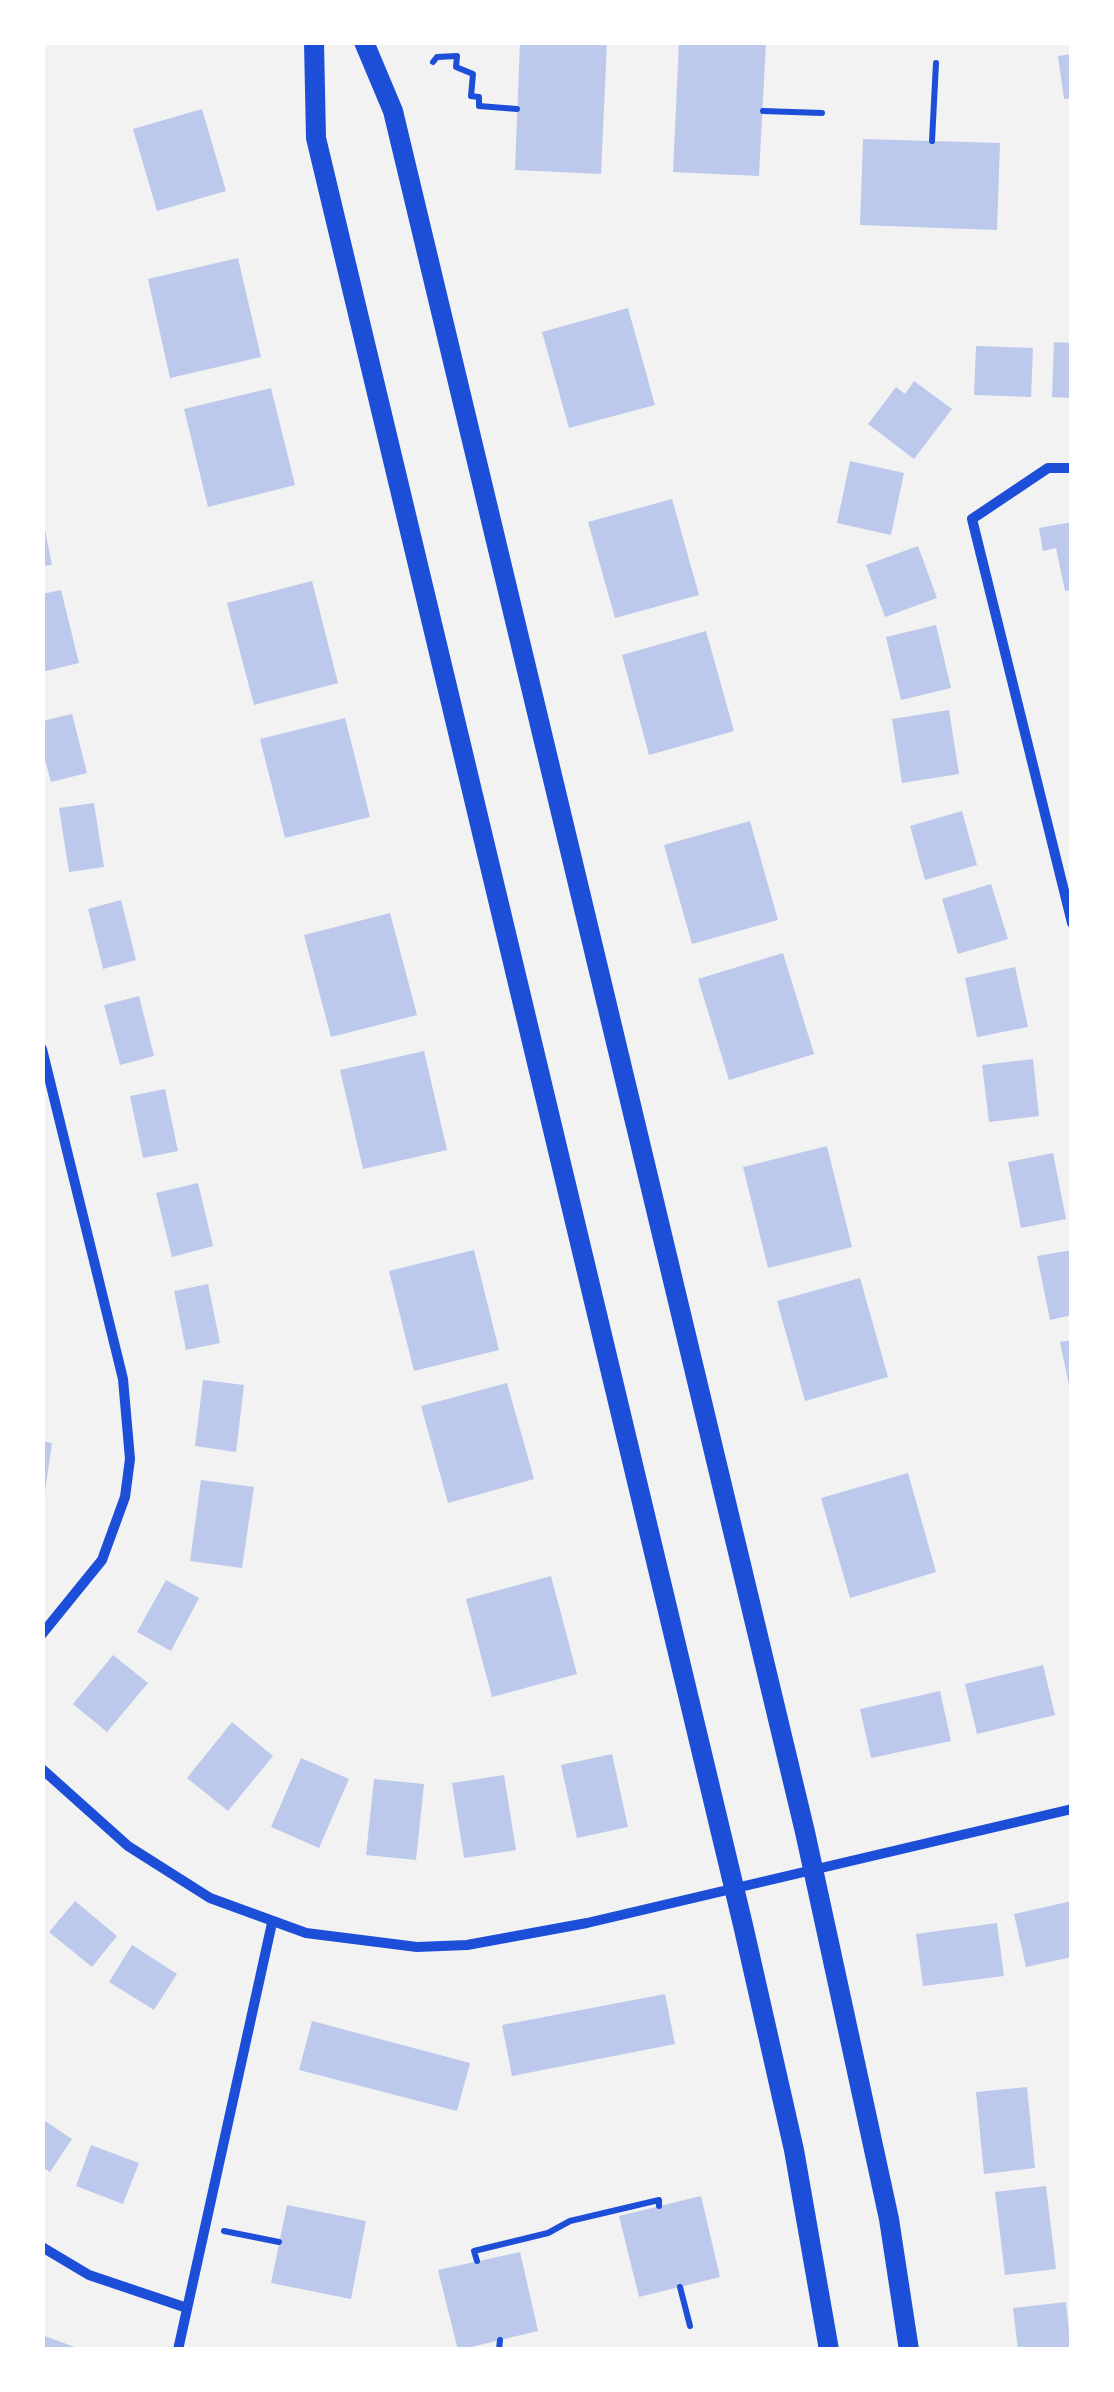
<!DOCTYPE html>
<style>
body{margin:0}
#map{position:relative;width:1114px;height:2392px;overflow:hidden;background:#f2f2f2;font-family:Figtree,sans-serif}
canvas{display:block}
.frame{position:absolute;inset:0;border:45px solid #fff;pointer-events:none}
</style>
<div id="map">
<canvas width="1114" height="2392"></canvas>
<div class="frame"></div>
</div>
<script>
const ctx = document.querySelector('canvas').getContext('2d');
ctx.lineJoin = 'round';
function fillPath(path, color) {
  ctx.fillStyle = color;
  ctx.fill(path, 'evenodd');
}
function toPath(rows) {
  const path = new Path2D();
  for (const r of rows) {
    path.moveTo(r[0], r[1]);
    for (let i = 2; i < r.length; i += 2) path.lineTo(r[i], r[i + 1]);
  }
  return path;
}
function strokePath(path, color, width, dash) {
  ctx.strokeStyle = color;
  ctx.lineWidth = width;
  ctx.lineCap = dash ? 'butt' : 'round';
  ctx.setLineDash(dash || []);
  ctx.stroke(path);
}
fillPath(toPath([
 [520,42,607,42,601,174,515,170],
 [679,42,766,42,759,176,673,172],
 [1072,54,1072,98,1064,99,1058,56],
 [202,109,226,191,157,211,133,129],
 [863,139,1000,143,997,230,860,225],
 [238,258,261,357,170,378,148,279],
 [628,308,655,405,569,428,542,332],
 [1054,342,1072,343,1072,398,1052,397],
 [976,346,1033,348,1031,397,974,395],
 [914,381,952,409,914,459,868,424,896,387,905,394],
 [271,388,295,485,208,507,184,409],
 [850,461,904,473,891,535,837,523],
 [672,499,699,595,615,618,588,522],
 [42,515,52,565,42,566],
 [1072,522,1072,590,1065,591,1056,548,1043,551,1039,528],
 [918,546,937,598,885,617,866,565],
 [312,581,338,683,254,705,227,603],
 [61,590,79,663,42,672,42,594],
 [936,625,951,688,901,700,886,637],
 [706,631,734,731,649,755,622,655],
 [949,710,959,774,902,783,892,719],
 [72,714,87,773,51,782,42,749,42,721],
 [345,718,370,817,285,838,260,739],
 [94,803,104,867,69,872,59,808],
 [962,811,977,865,925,880,910,826],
 [750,821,778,920,692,944,664,845],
 [991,884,1008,939,958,954,942,899],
 [121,900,136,960,103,969,88,909],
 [390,913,417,1015,331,1037,304,935],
 [783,953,814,1054,729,1080,698,979],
 [1015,967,1028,1027,977,1037,965,978],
 [139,996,154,1056,120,1065,104,1005],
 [424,1051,447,1150,363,1169,340,1070],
 [1033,1059,1039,1116,989,1122,982,1065],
 [165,1089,178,1151,143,1158,130,1096],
 [827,1146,852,1247,768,1268,743,1167],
 [1053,1153,1066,1219,1021,1228,1008,1162],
 [198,1183,213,1246,172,1257,156,1193],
 [474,1250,499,1350,414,1371,389,1271],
 [1072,1250,1072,1315,1050,1320,1037,1256],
 [860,1278,888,1377,805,1401,777,1301],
 [208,1284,220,1343,186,1350,174,1291],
 [1072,1340,1072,1390,1070,1390,1060,1342],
 [203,1380,244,1385,236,1452,195,1446],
 [507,1383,534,1479,448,1503,421,1406],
 [42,1441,52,1443,45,1491,42,1491],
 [908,1473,936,1572,850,1598,821,1498],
 [201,1480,254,1487,242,1568,190,1561],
 [551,1576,577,1674,492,1697,466,1599],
 [166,1580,199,1598,171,1651,137,1632],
 [113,1655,148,1683,107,1732,73,1704],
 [1043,1665,1055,1715,977,1734,965,1684],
 [940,1691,951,1741,871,1758,860,1709],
 [232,1722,273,1756,228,1811,187,1778],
 [612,1754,628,1827,577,1838,561,1765],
 [301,1758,349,1779,319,1848,271,1827],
 [504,1775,516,1850,464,1858,452,1783],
 [374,1779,424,1784,416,1860,366,1855],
 [75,1901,117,1936,92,1967,49,1932],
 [1072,1901,1072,1957,1026,1967,1014,1914],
 [997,1923,1004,1976,923,1986,916,1934],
 [132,1945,177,1974,154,2010,109,1982],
 [665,1994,675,2044,512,2076,502,2025],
 [312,2021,470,2063,457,2111,299,2070],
 [1027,2087,1035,2168,984,2174,976,2092],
 [42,2119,72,2139,50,2172,42,2167],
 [91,2145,139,2163,123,2204,76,2186],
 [1046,2186,1056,2269,1005,2275,995,2192],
 [701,2196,720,2277,639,2297,619,2216],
 [287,2205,366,2221,351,2299,271,2283],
 [520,2252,538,2331,458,2350,438,2270],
 [1066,2302,1071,2350,1018,2350,1013,2308],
 [42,2335,80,2349,80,2350,42,2350]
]), '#bdc9ec');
strokePath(toPath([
 [433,62,437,57,457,56,456,67,473,74,471,96,479,97,479,106,517,109],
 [763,111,822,113],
 [932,141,936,63],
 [224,2231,279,2242],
 [477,2261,474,2251,548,2233,570,2221,659,2200,659,2206],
 [680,2287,690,2326],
 [499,2350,500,2340]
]), '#1d4ed8', 6);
strokePath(toPath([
 [1072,468,1048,468,972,519,1072,923],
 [42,1049,123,1379,130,1459,125,1497,102,1560,42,1634],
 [42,1769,128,1846,210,1898,306,1933,417,1947,467,1945,587,1923,1072,1809],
 [42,2247,89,2275,187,2308],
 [178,2350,272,1923]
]), '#1d4ed8', 10);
strokePath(toPath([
 [314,42,316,138,743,1925,794,2150,829,2350],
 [364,42,393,111,805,1832,889,2219,909,2350]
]), '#1d4ed8', 20);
</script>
